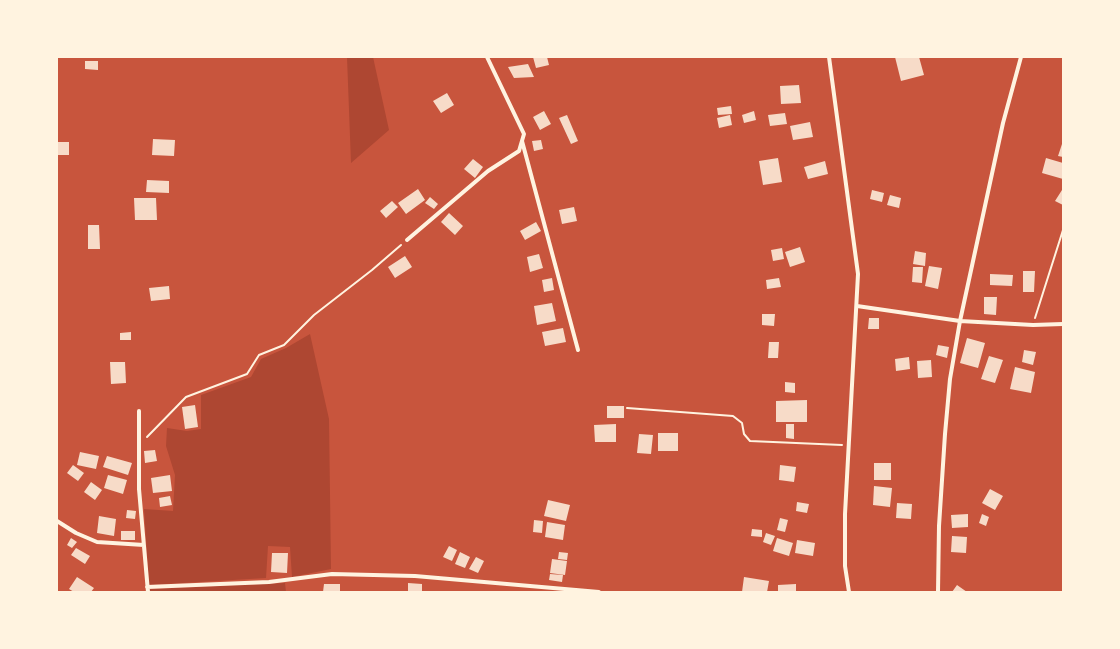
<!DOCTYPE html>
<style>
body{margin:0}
#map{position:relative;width:1120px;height:649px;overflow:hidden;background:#c8553d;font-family:"PT Sans",sans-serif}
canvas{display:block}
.frame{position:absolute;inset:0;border:58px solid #fff3e0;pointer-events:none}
</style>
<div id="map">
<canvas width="1120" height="649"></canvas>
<div class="frame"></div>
</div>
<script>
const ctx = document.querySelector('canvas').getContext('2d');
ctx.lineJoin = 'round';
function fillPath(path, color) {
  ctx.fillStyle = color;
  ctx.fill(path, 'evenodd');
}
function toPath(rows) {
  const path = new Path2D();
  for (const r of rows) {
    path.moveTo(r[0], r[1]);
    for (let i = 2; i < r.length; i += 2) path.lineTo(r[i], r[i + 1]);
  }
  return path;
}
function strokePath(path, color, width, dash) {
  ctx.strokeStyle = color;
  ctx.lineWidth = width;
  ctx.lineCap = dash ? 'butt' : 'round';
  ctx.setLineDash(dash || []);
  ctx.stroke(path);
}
fillPath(toPath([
 [347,57,373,57,389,130,351,163],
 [310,334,329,419,331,569,292,577,290,547,268,546,266,578,149,585,144,509,173,511,175,475,166,446,167,428,187,431,201,429,201,395,251,377,261,359,286,348],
 [285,583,286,592,150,592,150,589]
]), '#ae4732');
fillPath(toPath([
 [533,57,547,57,549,65,536,68],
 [895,57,919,57,924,75,901,81],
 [85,61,98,61,98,70,85,69],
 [528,64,534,77,514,78,508,67],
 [799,85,801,103,781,104,780,86],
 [447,93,454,105,441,113,433,101],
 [731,106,732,114,718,115,717,108],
 [544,111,551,124,540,130,533,117],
 [754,111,756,120,744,123,742,115],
 [785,113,787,124,770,126,768,115],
 [567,115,578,141,571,144,559,118],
 [730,115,732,125,719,128,717,118],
 [810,122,813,137,793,140,790,126],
 [153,139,175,140,174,156,152,155],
 [541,140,543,149,534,151,532,141],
 [1063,141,1063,157,1058,156],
 [57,142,69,142,69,155,57,155],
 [778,158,782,182,763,185,759,161],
 [1046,158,1063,163,1063,179,1042,173],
 [473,159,483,167,475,178,464,169],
 [825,161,828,174,808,179,804,167],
 [147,180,169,181,169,193,146,192],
 [418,189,425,200,406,214,398,203],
 [872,190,884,193,882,202,870,199],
 [1062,190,1063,191,1063,205,1055,201],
 [890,195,901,198,899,208,887,205],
 [430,197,438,204,434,209,425,203],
 [134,198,156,198,157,220,135,220],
 [392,201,398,207,386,218,380,211],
 [574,207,577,221,562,224,559,210],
 [449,213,463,226,455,235,441,222],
 [536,222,541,231,525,240,520,231],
 [88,225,99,225,100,249,88,249],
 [800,247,805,262,790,267,785,252],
 [782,248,784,259,773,261,771,250],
 [915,251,926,253,925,266,913,264],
 [539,254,543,268,530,272,527,257],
 [405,256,412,267,395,278,388,267],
 [929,266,942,268,938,289,925,286],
 [913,267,923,267,922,283,912,282],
 [1023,271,1035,271,1034,292,1023,292],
 [990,274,1013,275,1012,286,990,285],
 [552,278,554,290,544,292,542,280],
 [779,278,781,287,767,289,766,280],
 [169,286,170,299,151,301,149,288],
 [984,297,997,297,996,315,984,314],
 [552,303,556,321,537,325,534,306],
 [762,314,775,314,774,326,762,325],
 [869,318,879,318,879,329,868,329],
 [563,328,566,342,545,346,542,332],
 [131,332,131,340,120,340,120,333],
 [967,338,985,343,978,368,960,363],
 [769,342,779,342,778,358,768,358],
 [938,345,949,347,947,358,936,355],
 [1024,350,1036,352,1033,365,1022,362],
 [989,356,1003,360,995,383,981,379],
 [909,357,910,369,896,371,895,359],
 [931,360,932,377,918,378,917,361],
 [110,362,125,362,126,383,111,384],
 [1015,367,1035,372,1031,393,1010,389],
 [785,382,795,383,795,393,785,392],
 [807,400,807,422,776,422,776,401],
 [195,405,198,427,185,429,182,407],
 [607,406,624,406,624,418,607,418],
 [616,424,616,442,595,442,594,425],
 [786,424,794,424,794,439,786,438],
 [658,433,678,433,678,451,658,451],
 [639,434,653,435,651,454,637,453],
 [155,450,157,461,145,463,144,451],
 [80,452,99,456,96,469,77,465],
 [107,456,132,463,128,475,103,467],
 [874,463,891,463,891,480,874,480],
 [73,465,84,473,78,481,67,473],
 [780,465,796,467,794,482,779,480],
 [108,475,127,480,123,494,104,488],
 [170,475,172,491,153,493,151,478],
 [91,482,102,490,95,500,84,492],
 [874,486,892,488,890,507,873,505],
 [990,489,1003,496,995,510,982,503],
 [170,496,172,505,160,507,159,498],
 [548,500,570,505,566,521,544,516],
 [797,502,809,504,807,513,796,511],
 [897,503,912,504,911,519,896,518],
 [127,510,136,511,135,519,126,518],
 [968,514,968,527,952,528,951,515],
 [982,514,989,517,986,526,979,523],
 [99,516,116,519,114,536,97,533],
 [780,518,788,520,785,532,777,530],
 [534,520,543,521,542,533,533,532],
 [547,522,565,525,563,540,545,537],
 [752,529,762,530,762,537,751,536],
 [121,531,135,531,135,540,121,540],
 [766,533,775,536,771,545,763,542],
 [952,536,967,537,966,553,951,552],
 [71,538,77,542,72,548,67,545],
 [777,538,793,543,789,556,773,551],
 [797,540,815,543,813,556,795,553],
 [449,546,457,550,452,561,443,557],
 [76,548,90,556,85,564,71,555],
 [460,552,470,557,465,568,455,564],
 [559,552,568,553,567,560,558,559],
 [272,553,288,553,287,573,271,572],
 [476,557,484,561,478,573,469,569],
 [552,559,567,561,565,575,550,573],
 [550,574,563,575,562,582,549,580],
 [77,577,94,588,91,592,74,592,69,589],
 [744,577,769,581,767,592,742,592],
 [408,583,422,584,422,592,408,592],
 [324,584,340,584,340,592,323,592],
 [796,584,796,592,778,592,778,585],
 [957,585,967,592,952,592]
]), '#f7dbc8');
strokePath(toPath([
 [1035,318,1063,230],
 [627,408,733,416,742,423,744,434,750,441,842,445],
 [147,437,186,397,247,374,259,355,284,345,314,315,372,270,401,245]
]), '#fff3e0', 2);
strokePath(toPath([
 [829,57,858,274,845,514,845,566,849,592],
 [522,141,578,350],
 [407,240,488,171,519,151,524,134,487,57],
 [857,306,960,321,1033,325,1063,324],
 [139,411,139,489,148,592],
 [57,521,76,533,97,542,144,545],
 [147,587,269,582,332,574,415,576,599,592],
 [938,592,939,526,945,434,950,379,960,321,1003,123,1021,57]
]), '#fff3e0', 4);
</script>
